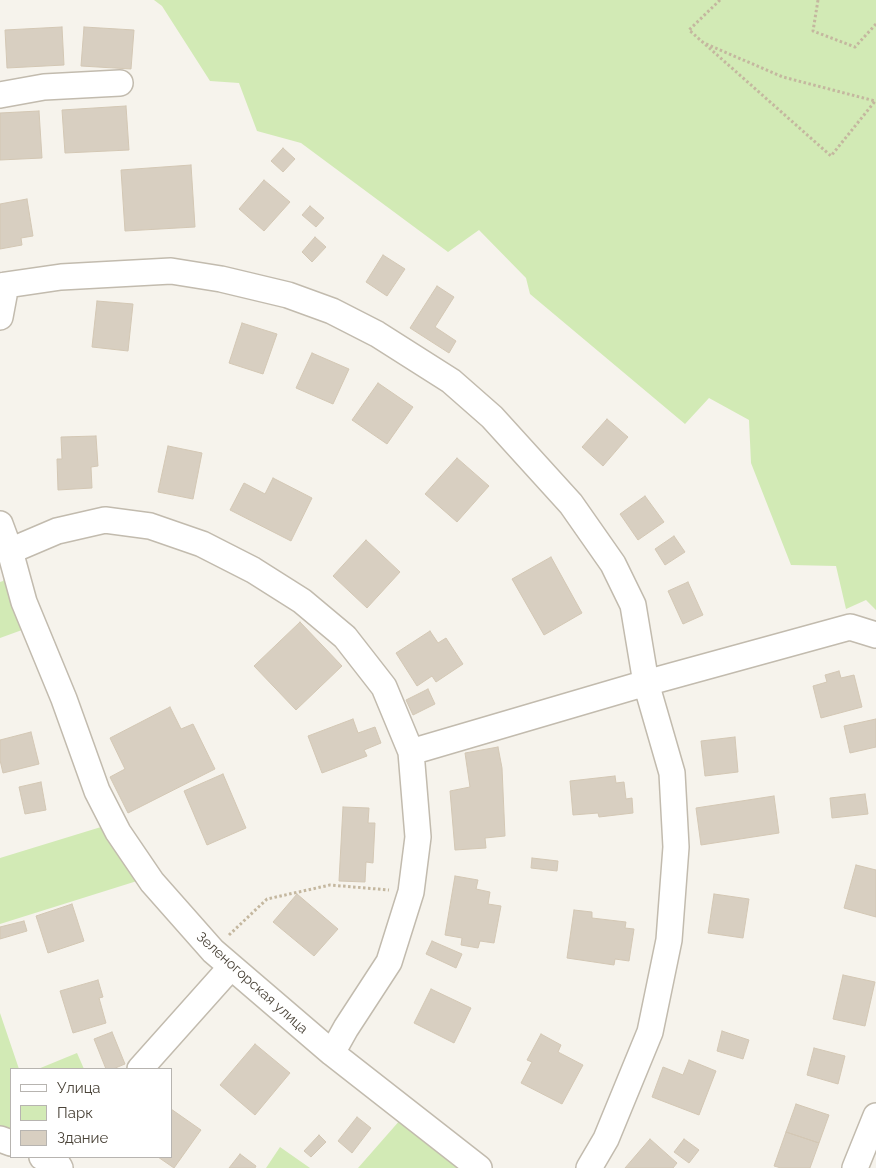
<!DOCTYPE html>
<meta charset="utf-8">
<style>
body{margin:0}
#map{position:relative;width:876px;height:1168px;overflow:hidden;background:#f6f3ec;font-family:Raleway,sans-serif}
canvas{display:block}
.legend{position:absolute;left:10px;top:1068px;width:162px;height:90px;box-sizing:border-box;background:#fff;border:1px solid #b7b4b0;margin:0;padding:6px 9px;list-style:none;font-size:15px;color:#4b4439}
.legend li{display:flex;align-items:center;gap:10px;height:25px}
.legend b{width:25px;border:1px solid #b7b4b0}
</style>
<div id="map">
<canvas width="876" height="1168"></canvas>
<ul class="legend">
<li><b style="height:6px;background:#fff"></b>Улица</li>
<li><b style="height:14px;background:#d2eab5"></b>Парк</li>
<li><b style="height:14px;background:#d8cfc1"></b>Здание</li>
</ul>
</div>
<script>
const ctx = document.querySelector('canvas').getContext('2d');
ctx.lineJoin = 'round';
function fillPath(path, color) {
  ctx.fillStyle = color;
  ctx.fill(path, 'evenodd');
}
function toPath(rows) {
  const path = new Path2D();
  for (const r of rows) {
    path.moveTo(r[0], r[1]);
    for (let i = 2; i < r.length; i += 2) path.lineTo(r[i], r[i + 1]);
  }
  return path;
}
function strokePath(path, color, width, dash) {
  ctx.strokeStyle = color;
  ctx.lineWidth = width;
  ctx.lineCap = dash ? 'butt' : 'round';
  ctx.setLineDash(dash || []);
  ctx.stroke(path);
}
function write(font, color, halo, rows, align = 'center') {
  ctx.font = font + ' Raleway,sans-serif';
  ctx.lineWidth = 4;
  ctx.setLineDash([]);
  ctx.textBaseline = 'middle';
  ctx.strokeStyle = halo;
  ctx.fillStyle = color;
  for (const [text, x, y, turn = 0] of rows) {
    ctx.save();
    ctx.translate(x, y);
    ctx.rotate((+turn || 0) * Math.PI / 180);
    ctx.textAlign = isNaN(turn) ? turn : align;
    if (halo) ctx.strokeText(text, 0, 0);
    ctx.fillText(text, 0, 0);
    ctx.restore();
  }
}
fillPath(toPath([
 [154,0,876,0,876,610,866,600,846,609,836,566,791,565,751,463,749,420,709,398,685,424,530,294,526,278,479,230,448,252,301,143,257,131,239,83,210,81,162,6],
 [7,573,22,630,0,638,0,582,3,581],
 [101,827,137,881,0,924,0,858],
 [0,1013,19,1069,11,1069,11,1131,0,1126],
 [77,1053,84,1069,38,1069],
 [401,1119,459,1168,358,1168],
 [280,1147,310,1168,266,1168]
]), '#d2eab5');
const building = toPath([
 [62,27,64,65,7,68,5,30,62,27],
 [84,27,134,30,131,69,81,66,84,27],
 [126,106,129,150,65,153,62,110,126,106],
 [39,111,42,158,0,160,0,113,39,111],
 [283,148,295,159,283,172,271,161,283,148],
 [191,165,195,227,125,231,121,170,191,165],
 [264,180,290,202,264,231,239,209,264,180],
 [27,199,33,236,21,238,22,245,0,249,0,204,27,199],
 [310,206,324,218,316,227,302,215,310,206],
 [315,237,326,247,312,262,302,252,315,237],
 [383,255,405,269,387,296,366,282,383,255],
 [437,286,454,297,435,327,456,341,449,353,410,328,437,286],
 [97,301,133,304,128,351,92,347,97,301],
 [242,323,277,334,263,374,229,363,242,323],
 [312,353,349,369,333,404,296,388,312,353],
 [378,383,413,407,387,444,352,420,378,383],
 [607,419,628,437,603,466,582,447,607,419],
 [96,436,98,466,91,467,92,488,58,490,57,459,62,459,61,437,96,436],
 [168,446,202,453,193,499,158,492,168,446],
 [457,458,489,486,457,522,425,494,457,458],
 [273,478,312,498,291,541,230,510,244,483,265,494,273,478],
 [645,496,664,522,638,540,620,514,645,496],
 [674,536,685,552,665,565,655,549,674,536],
 [366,540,400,572,367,608,333,576,366,540],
 [551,557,582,613,544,635,512,579,551,557],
 [688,582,703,615,683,624,668,591,688,582],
 [300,622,342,666,296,710,254,666,300,622],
 [430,631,438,643,446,638,463,664,436,682,432,676,417,686,396,653,430,631],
 [839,671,841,678,854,675,862,707,821,718,813,686,827,682,825,675,839,671],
 [428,689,435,704,413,715,406,700,428,689],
 [170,707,181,729,193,724,215,769,128,813,110,777,125,769,110,738,170,707],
 [353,719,358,733,375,727,381,743,364,750,367,756,322,773,308,736,353,719],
 [876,719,876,747,850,753,844,726,876,719],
 [31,732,39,764,3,773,0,760,0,740,31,732],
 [735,737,738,772,705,776,701,741,735,737],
 [498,747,502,768,505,836,485,838,486,848,455,850,450,791,470,787,465,753,498,747],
 [223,774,246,828,207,845,184,791,223,774],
 [615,776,616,783,624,782,626,799,632,798,633,813,599,817,598,813,573,815,570,781,615,776],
 [41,782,46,810,25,814,19,787,41,782],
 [865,794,868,814,832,818,830,798,865,794],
 [774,796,779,833,701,845,696,808,774,796],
 [343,807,369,808,368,823,375,823,373,863,366,862,365,882,339,881,343,807],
 [532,858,558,861,557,871,531,868,532,858],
 [856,865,876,870,876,917,844,908,856,865],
 [455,876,478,880,476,889,490,892,488,904,501,906,494,943,480,941,478,948,461,945,462,938,445,935,455,876],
 [297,894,338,929,314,956,273,922,297,894],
 [714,894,749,899,743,938,708,933,714,894],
 [72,904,84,941,48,953,36,916,72,904],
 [574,910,592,912,592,918,626,922,625,928,634,929,629,961,615,959,614,965,567,958,574,910],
 [24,921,27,931,0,939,0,927,24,921],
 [432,941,462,954,456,968,426,954,432,941],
 [843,975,875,982,865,1026,833,1019,843,975],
 [98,980,103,997,99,998,106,1023,73,1033,60,991,98,980],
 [431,989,471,1008,454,1043,414,1023,431,989],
 [722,1031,749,1040,743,1059,717,1051,722,1031],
 [112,1032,125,1064,113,1069,106,1069,94,1039,112,1032],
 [541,1034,561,1045,558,1052,583,1065,562,1104,521,1083,532,1062,527,1060,541,1034],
 [255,1044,290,1073,255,1115,220,1085,255,1044],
 [814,1048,845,1056,838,1084,807,1075,814,1048],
 [689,1060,716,1071,699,1115,652,1097,663,1067,683,1075,689,1060],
 [796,1104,829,1115,819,1143,786,1132,796,1104],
 [171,1109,201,1130,174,1168,158,1157,171,1157,171,1109],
 [357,1117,371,1128,352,1153,338,1141,357,1117],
 [786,1132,819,1143,810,1168,781,1168,774,1166,786,1132],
 [319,1135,326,1142,311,1157,304,1151,319,1135],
 [650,1139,677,1163,673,1168,625,1168,650,1139],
 [684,1139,699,1150,689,1163,674,1152,684,1139],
 [240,1154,256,1166,255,1168,229,1168,240,1154]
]);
fillPath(building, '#d8cfc1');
strokePath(building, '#d3c7b4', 1);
const minor = toPath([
 [0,95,44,87,120,83],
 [0,286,61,277,171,271,221,279,288,295,332,311,377,334,451,381,492,417,571,504,613,564,633,605,646,683,672,773,676,847,669,940,650,1032,606,1139,589,1168],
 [0,317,6,285],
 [0,524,10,551,24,602,64,699,97,791,118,832,152,882,213,951,332,1053,479,1168],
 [10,551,57,531,105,520,150,526,202,544,253,570,302,601,345,637,384,687,411,752,418,837,411,892,389,962,346,1028,332,1053],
 [411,752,646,683,850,627,876,635],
 [140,1069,231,967],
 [0,1139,11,1143],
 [42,1157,57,1163,60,1168],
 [855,1168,876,1116]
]);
strokePath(minor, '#c2bbae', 28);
strokePath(toPath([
 [720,0,689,30,831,156,876,100],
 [818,0,813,31,855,47,876,24],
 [706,44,783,77,875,101],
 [229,935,267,899,330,885,389,890]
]), '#c4b79f', 3, [2.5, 2.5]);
strokePath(minor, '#fff', 25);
write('14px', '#4b4439', '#fff', [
 ["Зеленогорская улица",252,983,42]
]);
</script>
